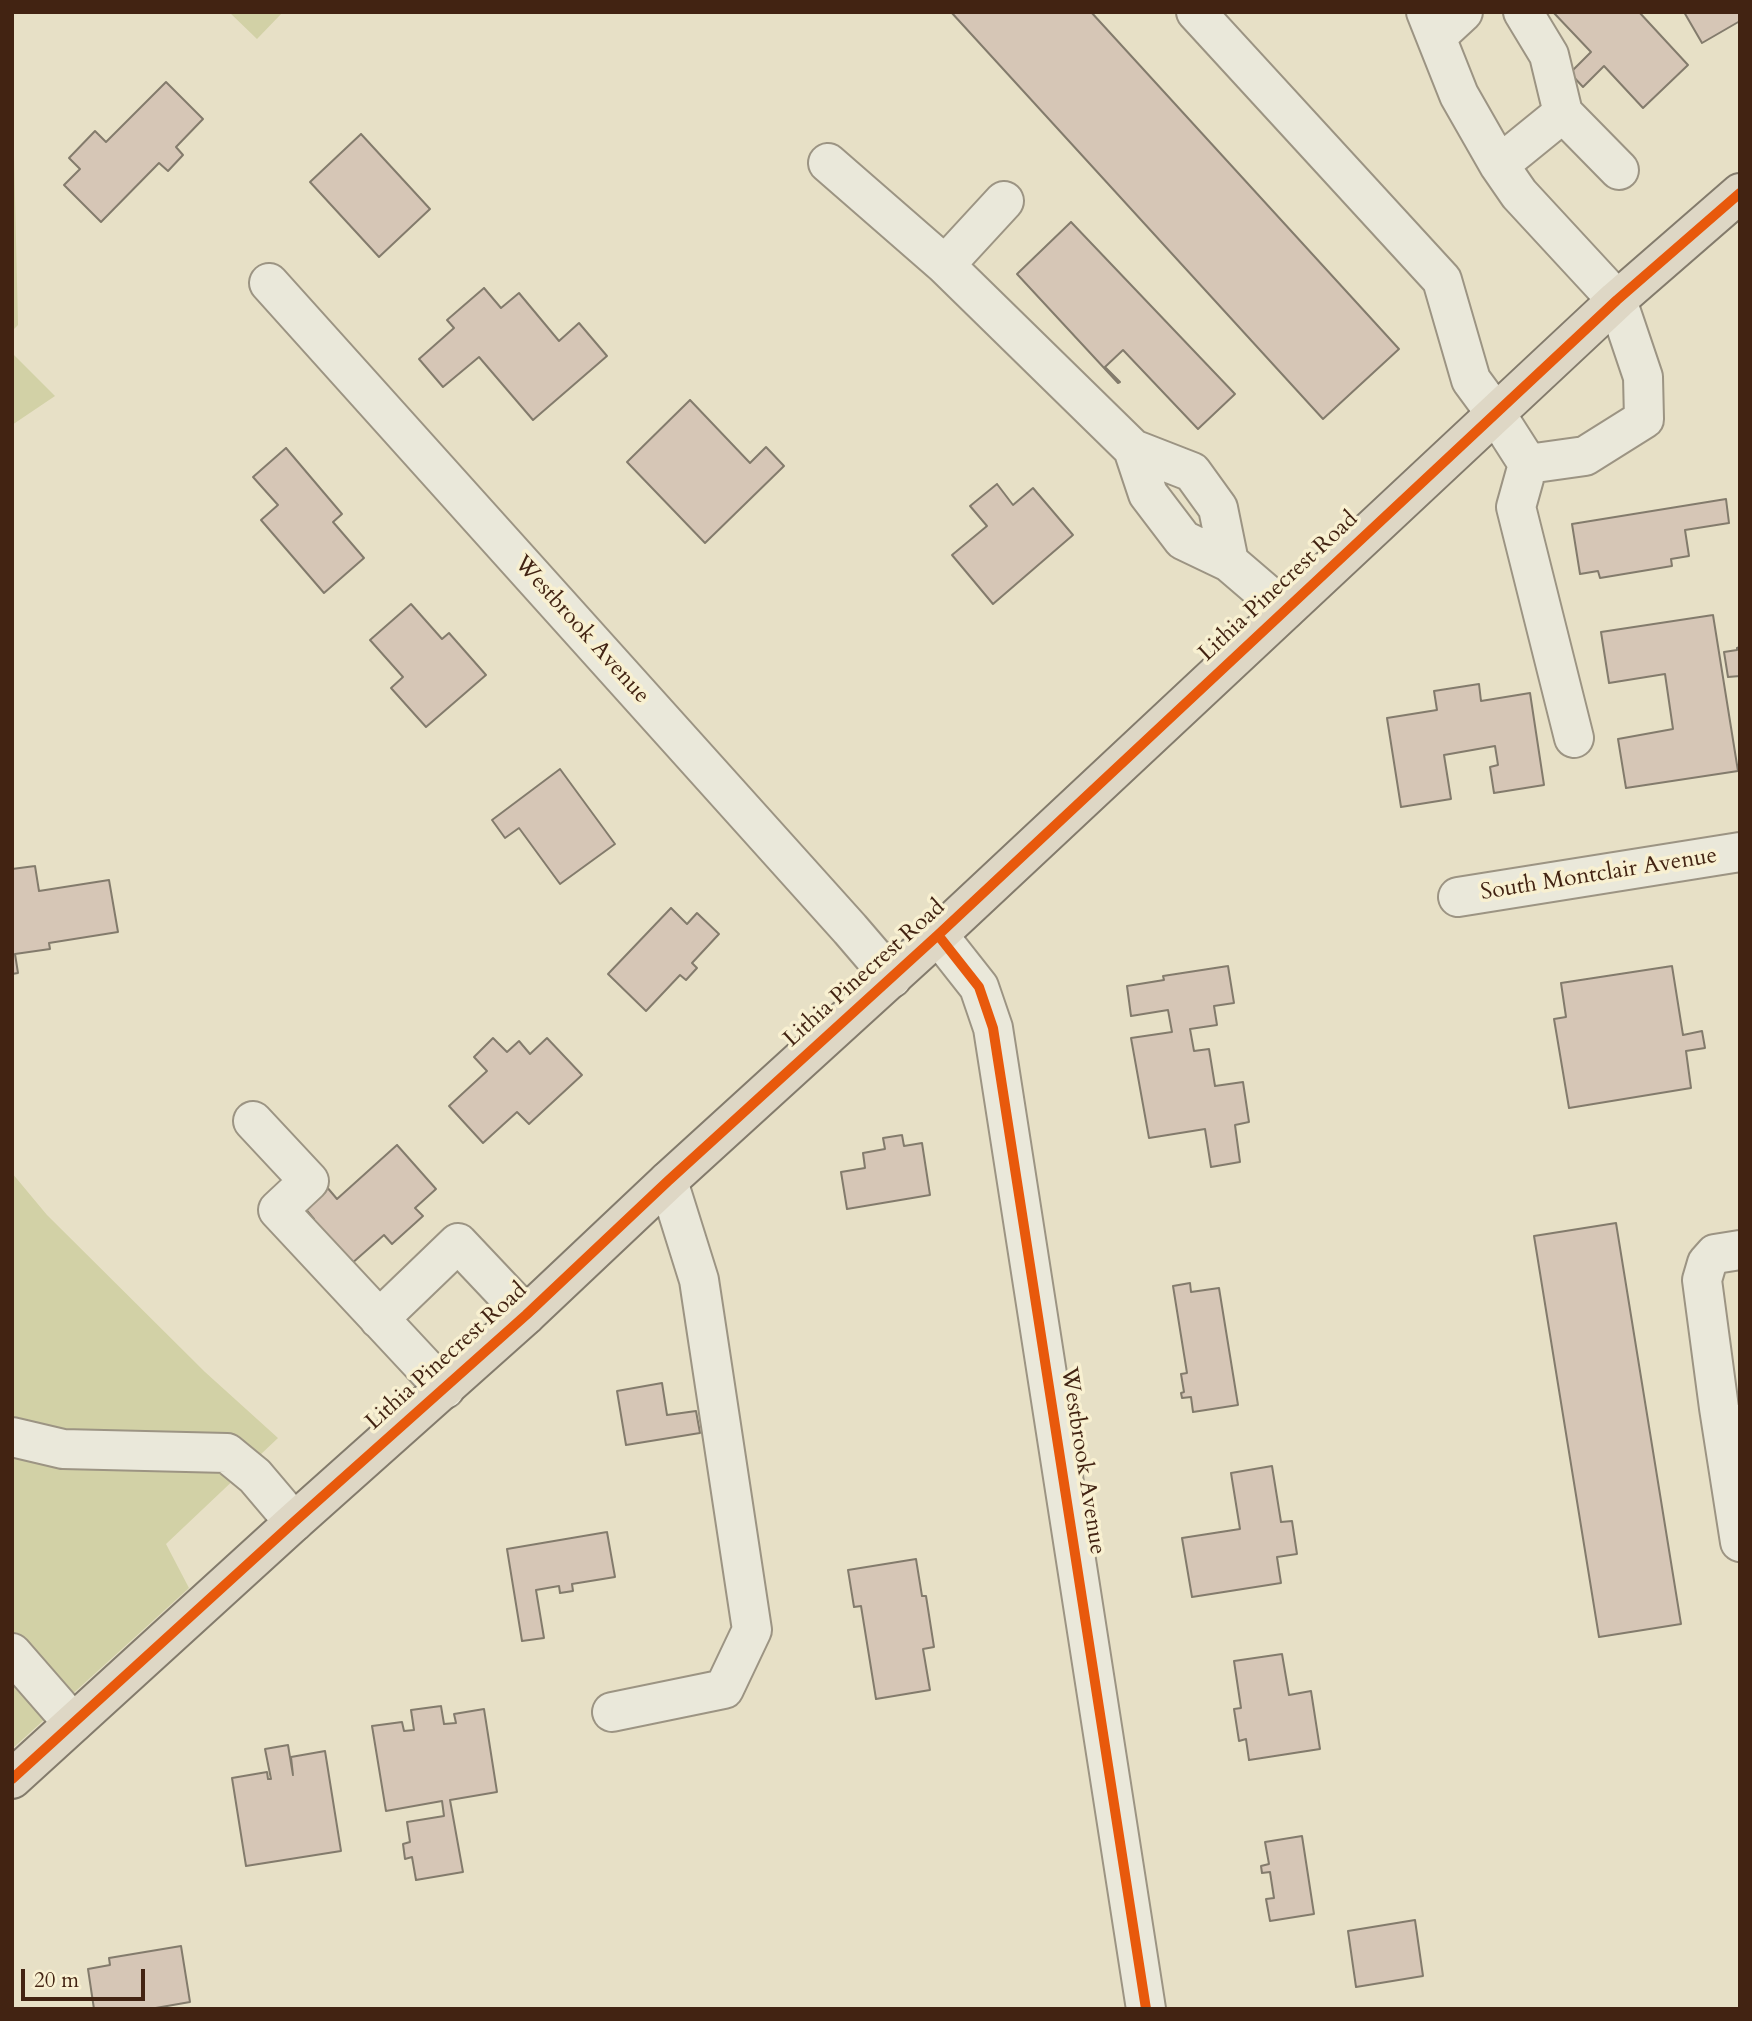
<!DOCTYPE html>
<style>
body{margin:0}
#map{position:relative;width:1752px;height:2021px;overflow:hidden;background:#e7e0c6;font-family:Cardo,serif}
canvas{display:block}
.frame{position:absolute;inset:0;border:14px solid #422312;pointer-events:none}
.scale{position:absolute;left:21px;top:1969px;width:124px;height:32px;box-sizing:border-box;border:4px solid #422312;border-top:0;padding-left:9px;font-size:21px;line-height:24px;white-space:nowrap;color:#422312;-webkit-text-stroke:5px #f8f0d1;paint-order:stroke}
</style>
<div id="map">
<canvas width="1752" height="2021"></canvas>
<div class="frame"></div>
<div class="scale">20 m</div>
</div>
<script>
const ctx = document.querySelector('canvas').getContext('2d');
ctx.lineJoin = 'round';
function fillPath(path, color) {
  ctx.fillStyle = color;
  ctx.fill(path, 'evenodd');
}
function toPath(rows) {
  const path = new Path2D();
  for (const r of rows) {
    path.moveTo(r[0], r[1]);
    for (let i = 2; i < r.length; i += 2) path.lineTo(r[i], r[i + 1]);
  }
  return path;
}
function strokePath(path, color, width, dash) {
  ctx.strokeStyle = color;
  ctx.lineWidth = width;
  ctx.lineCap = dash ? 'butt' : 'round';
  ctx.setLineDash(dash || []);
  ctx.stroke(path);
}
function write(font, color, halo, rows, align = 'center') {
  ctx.font = font + ' Cardo,serif';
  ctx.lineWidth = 7;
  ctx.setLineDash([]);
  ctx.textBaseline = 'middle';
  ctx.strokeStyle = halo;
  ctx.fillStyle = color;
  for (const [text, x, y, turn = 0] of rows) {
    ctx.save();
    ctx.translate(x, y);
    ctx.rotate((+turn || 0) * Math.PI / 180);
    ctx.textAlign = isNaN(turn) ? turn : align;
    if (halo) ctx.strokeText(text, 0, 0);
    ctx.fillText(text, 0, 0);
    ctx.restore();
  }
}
fillPath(toPath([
 [229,12,283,12,257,39],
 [12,70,18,325,12,331],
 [12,353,55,396,12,425],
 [12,1173,47,1215,205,1372,278,1438,166,1544,189,1588,12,1749]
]), '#d2d1a6');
const building = toPath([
 [951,12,1091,12,1399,349,1323,419,951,12],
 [1553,12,1639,12,1688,65,1643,108,1604,66,1583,87,1570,73,1591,52,1553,12],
 [1684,12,1740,12,1740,21,1702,43,1684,12],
 [166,82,203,119,176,147,183,155,168,171,159,163,101,222,64,185,80,169,69,158,95,131,106,142,166,82],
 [361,134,430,209,379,257,310,182,361,134],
 [1071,222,1235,394,1198,429,1123,350,1105,367,1120,382,1118,383,1017,274,1071,222],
 [484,288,501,308,519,293,559,341,579,323,607,356,533,420,479,357,443,387,419,359,454,328,447,320,484,288],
 [690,400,750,463,766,447,784,466,705,543,627,462,690,400],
 [286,448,342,514,333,522,364,558,324,593,261,520,278,505,253,477,286,448],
 [997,484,1013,505,1033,488,1073,535,993,604,952,555,987,526,970,506,997,484],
 [1726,499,1729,523,1685,530,1689,556,1671,559,1672,566,1600,578,1598,571,1580,574,1572,524,1726,499],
 [411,604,442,639,449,633,486,675,426,727,391,688,403,677,370,640,411,604],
 [1713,615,1738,771,1626,788,1618,739,1673,729,1665,674,1609,683,1601,632,1713,615],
 [1740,647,1740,676,1728,677,1724,652,1737,650,1737,648,1740,647],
 [1479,684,1481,701,1530,693,1544,785,1494,793,1490,767,1498,765,1495,746,1444,755,1451,799,1401,807,1387,718,1437,710,1434,691,1479,684],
 [560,769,615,844,560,884,519,828,505,838,492,820,560,769],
 [35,866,39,891,109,880,118,932,49,943,50,949,15,954,18,973,12,974,12,869,35,866],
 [671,908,687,924,697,913,719,934,692,963,697,968,686,980,680,975,646,1011,608,974,671,908],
 [1228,966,1234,1003,1214,1006,1217,1025,1190,1029,1194,1051,1209,1049,1215,1086,1243,1082,1249,1122,1235,1125,1240,1162,1211,1167,1205,1129,1149,1138,1131,1038,1172,1032,1168,1010,1131,1016,1127,986,1164,980,1163,976,1228,966],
 [1672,966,1683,1035,1702,1031,1705,1048,1686,1051,1691,1088,1569,1108,1554,1019,1566,1017,1561,983,1672,966],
 [493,1038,507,1052,519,1041,530,1054,547,1038,582,1075,529,1124,517,1112,483,1143,449,1106,487,1071,474,1057,493,1038],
 [902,1135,904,1146,922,1143,930,1195,847,1209,841,1172,865,1168,863,1153,885,1149,883,1138,902,1135],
 [397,1145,436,1189,415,1208,423,1216,392,1244,384,1235,350,1265,312,1222,314,1219,303,1206,326,1186,337,1199,397,1145],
 [1616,1223,1681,1624,1599,1637,1534,1236,1616,1223],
 [1190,1283,1191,1292,1219,1288,1238,1405,1193,1412,1191,1397,1182,1398,1181,1393,1184,1392,1181,1374,1187,1373,1173,1286,1190,1283],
 [662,1383,667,1415,696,1411,700,1433,626,1445,617,1391,662,1383],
 [1272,1466,1281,1522,1292,1521,1297,1554,1277,1557,1281,1583,1192,1597,1182,1538,1240,1529,1231,1473,1272,1466],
 [607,1532,615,1577,572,1584,573,1591,560,1593,559,1586,536,1590,544,1638,522,1641,507,1549,607,1532],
 [916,1559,922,1596,926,1596,934,1647,923,1649,930,1690,876,1699,861,1606,854,1607,848,1570,916,1559],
 [1282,1654,1289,1695,1311,1691,1320,1749,1249,1760,1246,1739,1239,1741,1234,1709,1241,1708,1234,1661,1282,1654],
 [441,1706,444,1724,456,1723,454,1714,484,1709,497,1792,450,1800,463,1872,416,1880,412,1857,405,1859,403,1844,410,1842,407,1822,444,1816,442,1801,386,1811,372,1726,402,1722,404,1731,414,1730,411,1710,441,1706],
 [288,1745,293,1775,291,1757,325,1751,341,1851,246,1866,232,1778,267,1772,268,1779,271,1779,265,1749,288,1745],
 [1302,1836,1314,1914,1270,1921,1266,1899,1274,1898,1270,1872,1262,1873,1261,1866,1269,1864,1265,1842,1302,1836],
 [1415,1920,1423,1976,1356,1987,1348,1931,1415,1920],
 [181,1946,190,2002,150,2009,94,2009,88,1969,110,1965,109,1958,181,1946]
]);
fillPath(building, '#d6c6b6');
strokePath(building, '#837b6c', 2);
const minor = toPath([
 [1196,12,1442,280,1471,380,1496,414,1528,464,1585,456,1644,419,1643,377,1617,300,1519,194,1499,165,1459,95,1426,12],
 [1436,37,1463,12],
 [1563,113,1619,170],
 [828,163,945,265,1133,449,1192,472,1218,508,1229,562],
 [1499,165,1563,113,1549,55,1523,12],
 [945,265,1004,201],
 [269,283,850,929,892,978],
 [1133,449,1148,494,1183,540,1229,562,1285,610],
 [1528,464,1516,507,1574,738],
 [1458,897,1740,852],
 [938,935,979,987,993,1028,1146,2009],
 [253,1121,309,1181,278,1210,445,1389],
 [1740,1250,1715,1254,1707,1263,1702,1280,1719,1408,1740,1542],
 [379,1319,458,1243,526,1315],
 [12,1437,63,1449,227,1453,255,1476,294,1522],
 [12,1653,73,1723],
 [612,1712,724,1689,752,1630,699,1280,668,1181]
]);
const major = toPath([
 [12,1779,294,1522,526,1315,668,1181,938,935,1617,300,1740,193]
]);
strokePath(minor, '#9c9483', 42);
strokePath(major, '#837b6c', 42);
strokePath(minor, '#eae8da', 38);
strokePath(major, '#ded7c5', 38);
strokePath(toPath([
 [938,935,979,987,993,1028,1146,2009],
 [12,1779,294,1522,526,1315,668,1181,938,935,1617,300,1740,193]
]), '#e8590c', 10);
write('23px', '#422312', '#f8f0d1', [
 ["Lithia Pinecrest Road",1279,587,-43],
 ["Westbrook Avenue",581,630,48],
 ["South Montclair Avenue",1599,875,-9],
 ["Lithia Pinecrest Road",865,974,-42],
 ["Lithia Pinecrest Road",447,1357,-42],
 ["Westbrook Avenue",1082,1461,81]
]);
</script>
